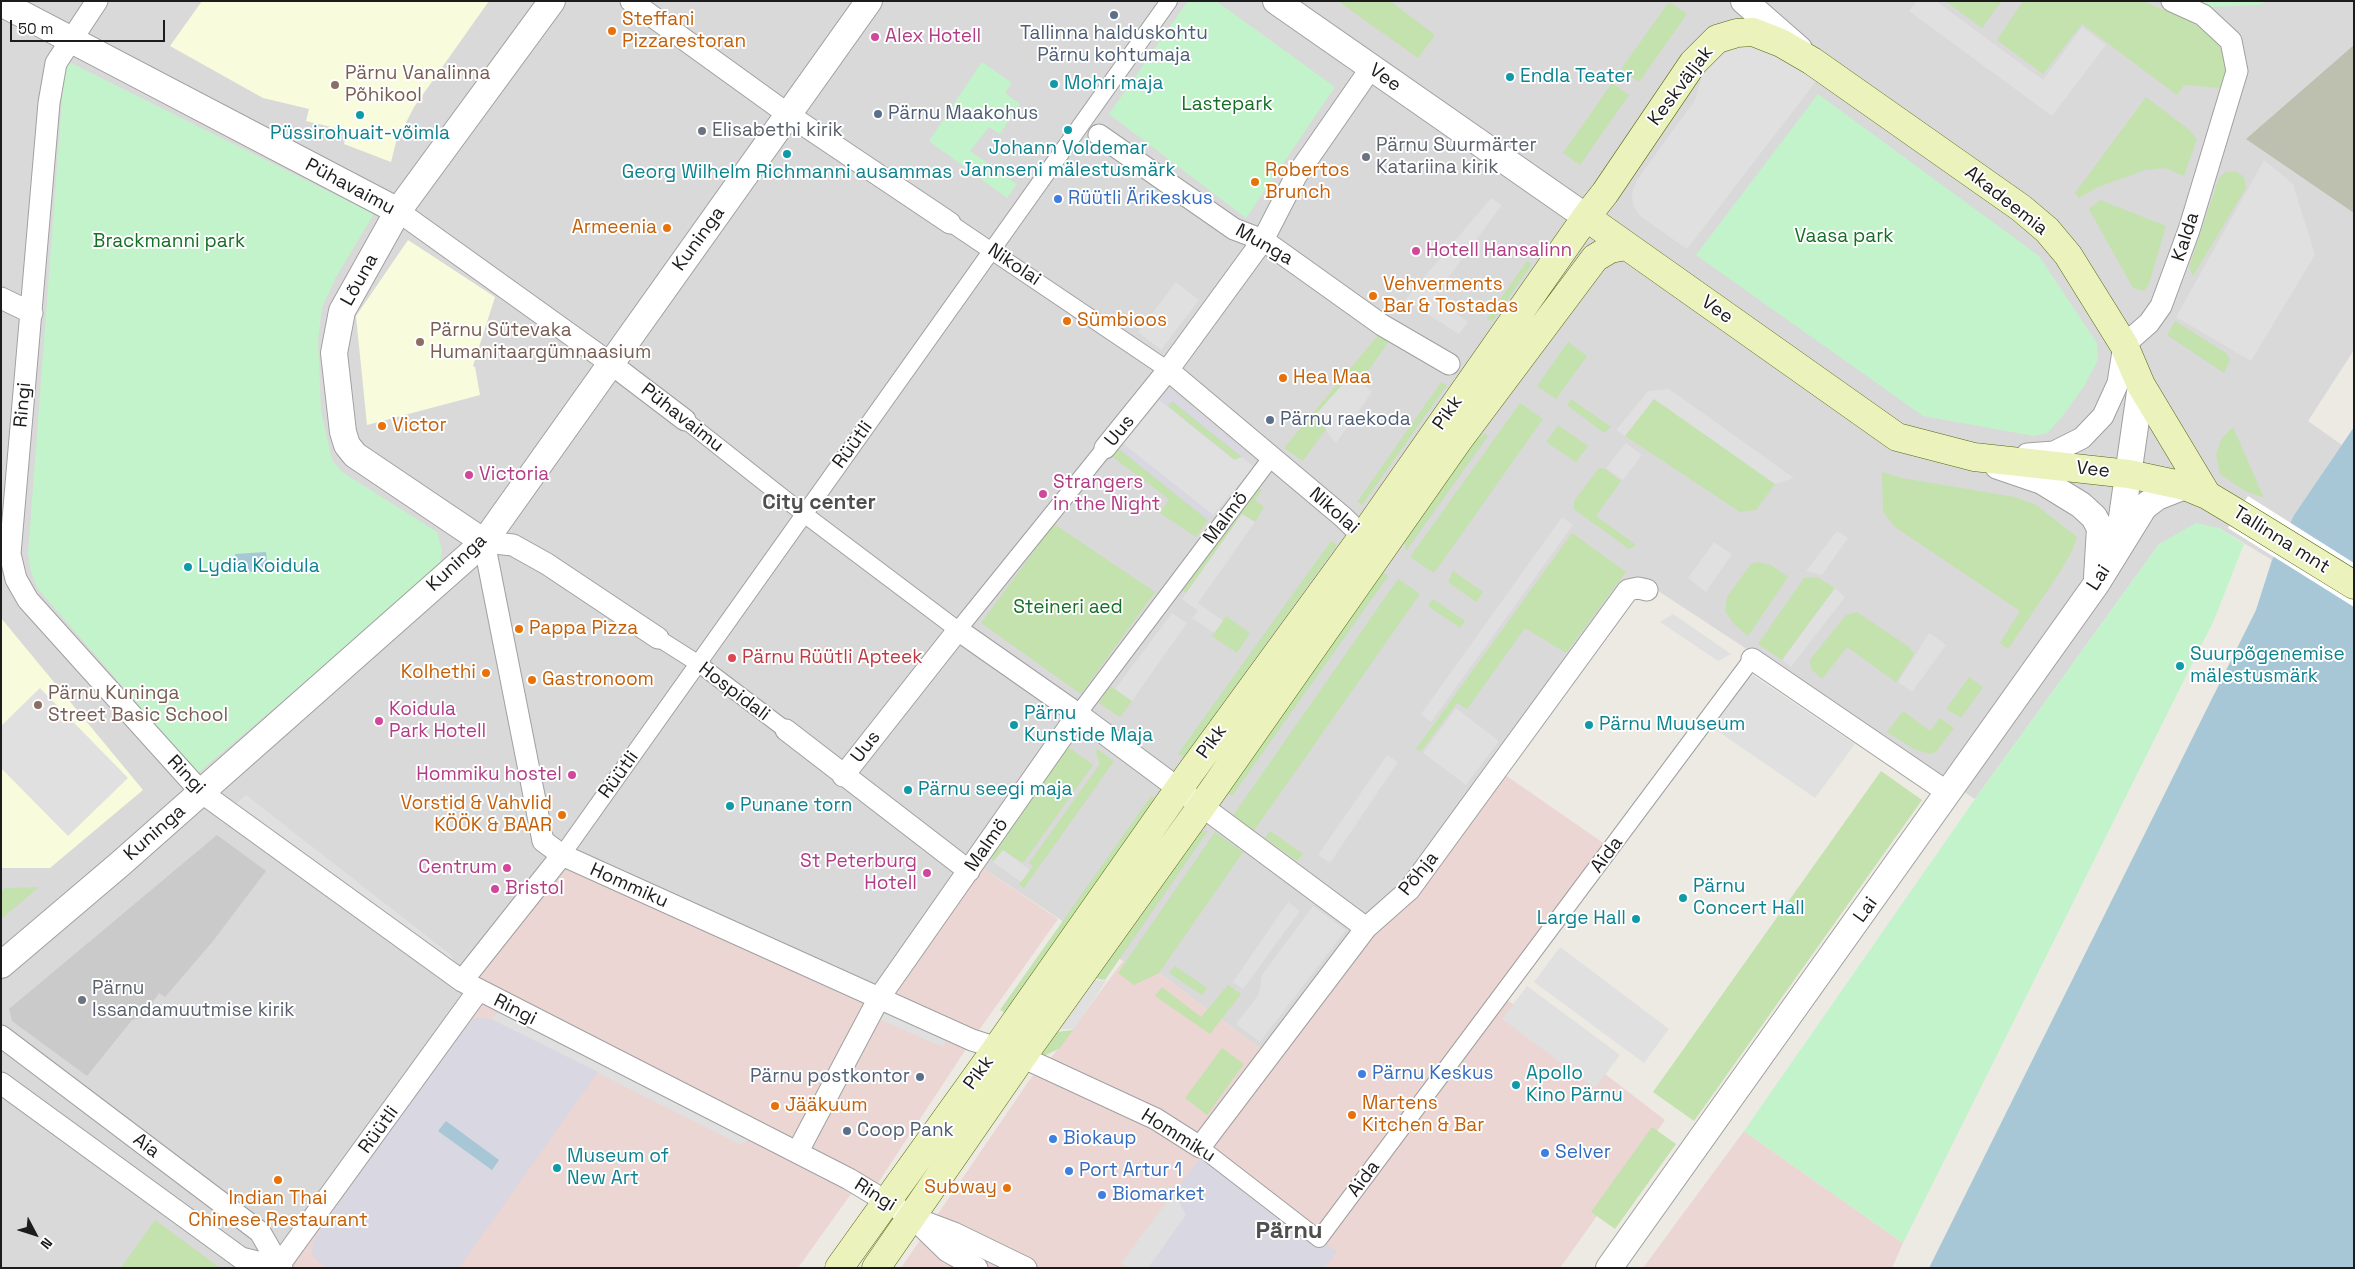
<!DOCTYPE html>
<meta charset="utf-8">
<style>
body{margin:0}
#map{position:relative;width:2355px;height:1269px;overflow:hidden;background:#eceae3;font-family:"Space Grotesk",sans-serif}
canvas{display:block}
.frame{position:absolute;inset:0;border:2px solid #1c1c1c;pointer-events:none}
.north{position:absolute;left:10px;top:1209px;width:50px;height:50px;-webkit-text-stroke:4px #fff;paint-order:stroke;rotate:130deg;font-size:14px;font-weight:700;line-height:20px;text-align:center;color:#1c1c1c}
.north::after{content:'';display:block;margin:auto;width:18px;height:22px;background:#1c1c1c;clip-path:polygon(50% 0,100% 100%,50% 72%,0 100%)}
.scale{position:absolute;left:10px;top:20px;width:155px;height:22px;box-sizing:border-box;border:2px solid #1c1c1c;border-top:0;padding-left:6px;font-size:15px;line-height:18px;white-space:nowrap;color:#1c1c1c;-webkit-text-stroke:4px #fff;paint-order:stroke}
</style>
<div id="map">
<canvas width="2355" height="1269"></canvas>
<div class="frame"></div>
<div class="north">N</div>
<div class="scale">50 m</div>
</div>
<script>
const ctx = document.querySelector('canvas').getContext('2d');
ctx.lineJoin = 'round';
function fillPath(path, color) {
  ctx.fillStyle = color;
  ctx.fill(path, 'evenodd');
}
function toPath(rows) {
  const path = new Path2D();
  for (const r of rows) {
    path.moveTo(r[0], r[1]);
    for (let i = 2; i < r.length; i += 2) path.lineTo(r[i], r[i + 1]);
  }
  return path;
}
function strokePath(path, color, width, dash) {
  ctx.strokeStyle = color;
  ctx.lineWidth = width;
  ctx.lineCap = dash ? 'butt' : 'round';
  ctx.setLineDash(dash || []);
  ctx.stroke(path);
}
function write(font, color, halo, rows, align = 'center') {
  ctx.font = font + ' "Space Grotesk",sans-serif';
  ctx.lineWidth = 4;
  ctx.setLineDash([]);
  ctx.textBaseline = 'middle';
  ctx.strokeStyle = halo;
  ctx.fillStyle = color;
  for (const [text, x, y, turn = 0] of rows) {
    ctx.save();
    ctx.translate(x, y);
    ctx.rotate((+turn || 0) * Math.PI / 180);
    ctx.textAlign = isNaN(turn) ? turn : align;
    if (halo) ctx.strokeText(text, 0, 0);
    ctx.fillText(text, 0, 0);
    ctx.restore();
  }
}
fillPath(toPath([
 [1,1,2354,1,2354,350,2308,421,2342,445,2294,515,2272,560,2219,528,2159,544,1975,799,1637,577,1498,770,1269,1055,1159,973,1123,961,975,863,879,998,478,991,274,1268,1,1268]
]), '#dad9d9');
fillPath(toPath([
 [1498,770,1612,849,1501,997,1515,1005,1665,1120,1560,1268,901,1268,1033,1075,1149,1116,1045,1066,1123,961,1159,973,1269,1055],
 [562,855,878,998,975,863,1058,919,972,1040,872,1192,858,1184,798,1268,277,1268,478,991,462,981],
 [1744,1131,1903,1243,1892,1268,1643,1268]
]), '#ecd6d3');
fillPath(toPath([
 [202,1,489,1,414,107,396,142,391,162,344,144,348,131,306,121,309,109,263,98,170,46],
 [408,240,495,297,473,366,475,367,480,395,367,425,356,316],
 [1,618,143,790,50,868,1,868]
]), '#f9fbdd');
fillPath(toPath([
 [217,835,266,871,213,941,165,997,159,993,141,1018,132,1020,87,1076,12,1021,9,1009]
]), '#cacaca');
fillPath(toPath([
 [2354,45,2354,213,2246,139]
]), '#bec0af');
fillPath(toPath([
 [1338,1,1390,1,1435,35,1418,58],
 [1945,1,2002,1,1982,28],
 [2023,1,2143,1,2187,20,2212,35,2222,51,2227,70,2220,88,2184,85,2177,95,2082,24,2043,74,1997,40],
 [1669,2,1687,14,1639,82,1621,69],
 [1612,83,1629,95,1580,165,1563,153],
 [2146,97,2188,129,2197,139,2184,176,2165,168,2145,170,2098,187,2079,198,2075,193],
 [2235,171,2244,177,2246,188,2193,276,2189,267,2219,178,2225,172],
 [2100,200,2166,226,2149,284,2144,291,2133,288,2089,209],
 [1527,261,1532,264,1492,322,1487,318],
 [2175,321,2226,353,2230,360,2224,373,2167,335],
 [1379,334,1389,341,1360,382,1352,374,1318,413,1326,429,1303,461,1284,448],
 [1568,342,1587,356,1556,399,1537,386],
 [1441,382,1447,385,1362,505,1357,502],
 [1654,398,1775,484,1756,510,1740,512,1625,436],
 [1571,399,1611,427,1604,433,1567,405],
 [1172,401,1242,457,1235,460,1168,406],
 [1520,403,1543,419,1434,573,1410,557],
 [1558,425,1588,446,1576,462,1546,442],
 [2233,427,2264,498,2245,491,2220,474,2216,454,2222,438],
 [1484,433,1488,436,1406,551,1404,535,1458,458],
 [1118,448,1208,520,1196,537,1160,513,1169,499,1111,456],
 [1599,468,1605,469,1621,481,1596,516,1636,545,1629,549,1574,509,1574,501],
 [1882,472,1902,478,2015,497,2036,505,2077,537,2072,551,2058,575,2008,649,2000,643,2020,611,1895,527,1883,512],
 [1257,487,1262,490,1255,500,1264,507,1255,522,1242,514,1186,593,1182,590],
 [1054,524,1155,592,1081,694,981,623],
 [1572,533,1626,572,1566,653,1525,628,1467,709,1457,703,1421,751,1416,749],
 [1331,541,1337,545,1184,757,1178,754],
 [1757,562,1771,565,1788,577,1748,636,1734,624,1725,611,1727,597,1751,564],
 [1381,570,1388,576,1232,796,1225,792],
 [1453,571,1483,592,1476,602,1448,582],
 [1817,577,1835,588,1782,660,1758,644,1804,578],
 [1398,579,1420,594,1253,832,1232,817],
 [1433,599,1465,621,1460,628,1428,606],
 [1857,612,1909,647,1914,654,1896,682,1847,647,1822,679,1812,670,1809,661,1846,615],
 [1226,616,1250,633,1237,653,1212,636],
 [1969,677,1983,687,1961,718,1946,709],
 [1110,686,1132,701,1120,717,1099,703],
 [1903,711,1930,731,1940,718,1954,728,1936,752,1930,754,1914,749,1887,732],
 [1068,747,1093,765,1023,863,1003,850,993,862,990,852],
 [1097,749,1114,761,1024,888,1019,884,1033,866,1029,863,1100,764,1096,753],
 [1881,771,1922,800,1694,1121,1653,1092],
 [1151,796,1157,800,1008,1014,1000,1010],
 [1201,831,1208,831,1105,980,1093,978],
 [1270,831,1303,854,1297,861,1265,838],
 [1215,832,1243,852,1159,973,1134,985,1118,973],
 [39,887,1,919,1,892,5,888],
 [1175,966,1207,988,1202,995,1169,973],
 [1228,985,1241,994,1210,1034,1155,996,1162,987,1201,1017],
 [1073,1030,1060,1048,1044,1056,1039,1054,1056,1032],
 [1222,1048,1244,1064,1207,1115,1185,1098],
 [1652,1127,1676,1144,1615,1229,1591,1212],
 [155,1220,220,1268,121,1268]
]), '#c3e2ad');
fillPath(toPath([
 [1188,1,1216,1,1335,87,1246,218,1109,114],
 [2200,1,2267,1,2259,5,2212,7],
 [65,60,374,214,336,277,322,308,318,339,321,411,332,460,342,472,437,532,442,550,439,568,198,773,37,588,31,571,28,554],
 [982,62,1012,83,1005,93,1020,104,1000,134,989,127,970,151,1017,184,1007,198,929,141],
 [1818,94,2039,256,2097,343,2098,360,2084,386,2062,417,2047,433,2034,436,1923,416,1696,255],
 [2196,523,2219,528,2244,544,2214,620,1903,1243,1744,1131,1975,799,2159,544]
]), '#c3f3cb');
fillPath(toPath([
 [1917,1,1936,1,2043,80,2082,27,2106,45,2052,116,1909,11],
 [1754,44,1772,48,1817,80,1687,249,1640,216,1633,205,1632,193,1637,180,1695,100,1702,77,1715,58,1738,47],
 [2264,160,2293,184,2315,255,2251,361,2176,317],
 [1491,198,1502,205,1434,297,1468,322,1459,334,1405,300],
 [1176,282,1199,300,1161,350,1138,332],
 [1352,374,1372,392,1336,443,1329,435,1317,413],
 [1669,389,1794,478,1775,484,1654,399,1625,436,1616,430,1648,391],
 [1157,398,1234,460,1242,457,1254,467,1213,515,1122,443],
 [1626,443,1642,455,1623,480,1606,468],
 [1242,514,1255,522,1198,603,1223,621,1214,633,1192,618,1198,611,1182,599],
 [1562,517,1573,525,1431,722,1421,714],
 [1837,531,1848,538,1822,575,1806,571],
 [1714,542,1732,554,1706,592,1688,578],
 [1835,588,1845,597,1791,667,1782,660],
 [1172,613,1187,623,1132,701,1115,689],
 [1673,614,1731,654,1718,661,1660,622],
 [1929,633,1946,645,1912,692,1898,682],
 [1745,670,1855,744,1815,798,1706,723],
 [40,688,128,778,68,836,1,768,1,726],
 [1456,708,1499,741,1466,785,1423,753],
 [1387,755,1398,762,1330,863,1318,855],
 [246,795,451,955,462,981,230,809],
 [1003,850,1030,870,1021,882,993,862],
 [1288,902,1300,911,1243,989,1233,982],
 [1313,906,1346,930,1260,1042,1236,1024,1259,994,1262,975],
 [1560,947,1669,1029,1644,1063,1534,982],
 [1093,980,1106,981,1074,1029,1058,1029],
 [1527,986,1620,1055,1595,1088,1502,1019],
 [879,1004,949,1034,943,1047,874,1017],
 [507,1006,759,1133,741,1145,491,1019],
 [1177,1188,1179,1202,1187,1215,1148,1268,1128,1268,1121,1263]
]), '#e0e0e0');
fillPath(toPath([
 [1169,390,1243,449,1245,452,1242,457,1172,401,1168,406,1163,403,1163,395],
 [1122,443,1213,515,1208,520,1118,448],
 [476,1018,491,1019,598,1072,459,1268,326,1268,314,1258,312,1252,313,1242,321,1228,466,1023],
 [1205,1152,1337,1252,1327,1265,1324,1268,1148,1268,1186,1215,1179,1202,1177,1188]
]), '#d8d7e2');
fillPath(toPath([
 [2354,427,2354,1268,1929,1268,2256,610,2272,560,2294,515],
 [266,552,268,570,236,573,235,554],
 [446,1121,499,1160,492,1170,438,1131]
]), '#a7c7d6');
fillPath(toPath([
 [2248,496,2354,563,2354,607,2228,528]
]), '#fff');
const pedestrian = toPath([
 [950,223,1168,370],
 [685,420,804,514,958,630,1105,448],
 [658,638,699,664,786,730],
 [1078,714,1271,458],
 [562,855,1169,1],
 [1200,1147,1319,1239,1752,659]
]);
const minor = toPath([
 [97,1,56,63,49,103,10,554,16,579,28,600,201,792,462,981,849,1179,912,1217,947,1251,977,1268],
 [631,1,789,115,950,223],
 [1099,135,1234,229,1263,240,1382,325,1449,364],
 [398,211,610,363,685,420],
 [1,298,32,313],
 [1168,370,1343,517,1373,546],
 [1105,448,1168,370,1263,240,1296,176,1371,68],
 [2027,454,2054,452,2082,438,2103,416,2118,383,2124,345,2149,323,2161,306,2189,230,2237,71,2231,41,2203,15,2172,1],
 [658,638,547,564,513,545,484,542,543,841,562,855,972,1040,997,1048],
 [1752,659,1947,792],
 [786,730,969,871],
 [843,776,958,630,1078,714,1366,928],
 [462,981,562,855],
 [1,1036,260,1232,279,1265],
 [1022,1057,1156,1119,1200,1147,1366,928,1409,890,1628,590,1638,588,1647,590],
 [1,1083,241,1258,282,1268],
 [798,1151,879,998,1078,714],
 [917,1219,954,1233,1026,1268],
 [277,1268,478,991]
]);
const tertiary = toPath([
 [1276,1,1586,217],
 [1744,1,1799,49],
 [1,3,398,211],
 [1998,466,2042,481,2081,505,2094,517,2100,528,2097,577],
 [2119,538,2141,385],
 [484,542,355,455,347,445,343,432,334,353,342,311,398,211,552,1],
 [1,965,120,864,484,542,869,1],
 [1609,1268,2097,583,2144,507,2157,497,2185,486]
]);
const secondary = toPath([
 [1586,217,1897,437,1974,457,2129,474,2185,486,2207,495,2237,513,2354,585],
 [839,1268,997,1048,1190,773,1363,536,1586,217,1605,193,1693,63,1717,39,1737,33,1753,32,1781,43,1812,61,2021,208,2047,230,2068,255,2124,345,2141,385,2207,495],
 [876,1268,1022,1057,1201,807,1460,438,1595,258,1610,249,1626,246]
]);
strokePath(pedestrian, '#a0a0a0', 18);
strokePath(minor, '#a0a0a0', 23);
strokePath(tertiary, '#a0a0a0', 28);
strokePath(secondary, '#56670f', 29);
strokePath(pedestrian, '#fff', 16);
strokePath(minor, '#fff', 21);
strokePath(tertiary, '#fff', 26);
strokePath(secondary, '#ebf2bb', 28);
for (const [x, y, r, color] of [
 [1114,15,5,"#5c6f8a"],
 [612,31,5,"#e8710a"],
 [875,37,5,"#d1479c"],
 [1510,77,5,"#0f9aa8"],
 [1054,84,5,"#0f9aa8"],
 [335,85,5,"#8d6e63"],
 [878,114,5,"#5c6f8a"],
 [360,115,5,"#0f9aa8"],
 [1068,130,5,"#0f9aa8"],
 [702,131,5,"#6b7280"],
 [787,154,5,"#0f9aa8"],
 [1366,157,5,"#6b7280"],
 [1255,182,5,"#e8710a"],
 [1058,199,5,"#3f7fe0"],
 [667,228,5,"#e8710a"],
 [1416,251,5,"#d1479c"],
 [1373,296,5,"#e8710a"],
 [1067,321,5,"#e8710a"],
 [420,342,5,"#8d6e63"],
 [1283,378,5,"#e8710a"],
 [1270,420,5,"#5c6f8a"],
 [382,426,5,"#e8710a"],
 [469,475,5,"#d1479c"],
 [1043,494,5,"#d1479c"],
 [188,567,5,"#0f9aa8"],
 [519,629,5,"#e8710a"],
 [732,658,5,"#e0444e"],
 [2180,666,5,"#0f9aa8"],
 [486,673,5,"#e8710a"],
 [532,680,5,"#e8710a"],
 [38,705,5,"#8d6e63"],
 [379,721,5,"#d1479c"],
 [1014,725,5,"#0f9aa8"],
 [1589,725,5,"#0f9aa8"],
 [572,775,5,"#d1479c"],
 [908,790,5,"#0f9aa8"],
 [730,806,5,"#0f9aa8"],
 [562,815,5,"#e8710a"],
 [507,868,5,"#d1479c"],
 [927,873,5,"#d1479c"],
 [495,889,5,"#d1479c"],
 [1683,898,5,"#0f9aa8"],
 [1636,919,5,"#0f9aa8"],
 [82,1000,5,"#6b7280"],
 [1362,1074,5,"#3f7fe0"],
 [920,1077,5,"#5c6f8a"],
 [1516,1085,5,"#0f9aa8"],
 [775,1106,5,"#e8710a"],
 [1352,1115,5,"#e8710a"],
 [847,1131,5,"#5c6f8a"],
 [1053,1139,5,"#3f7fe0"],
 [1545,1153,5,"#3f7fe0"],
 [557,1168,5,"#0f9aa8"],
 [1069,1171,5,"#3f7fe0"],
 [278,1180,5,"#e8710a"],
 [1007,1188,5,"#e8710a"],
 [1102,1195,5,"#3f7fe0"]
]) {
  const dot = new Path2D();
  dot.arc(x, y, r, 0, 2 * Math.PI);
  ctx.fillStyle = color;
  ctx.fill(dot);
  strokePath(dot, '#fff', 2);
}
write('19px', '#c56008', '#fff', [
 ["Steffani",622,20],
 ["Pizzarestoran",622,42],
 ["Robertos",1265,171],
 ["Brunch",1265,193],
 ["Armeenia",657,228,"right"],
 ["Vehverments",1383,285],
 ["Bar & Tostadas",1383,307],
 ["Sümbioos",1077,321],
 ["Hea Maa",1293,378],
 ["Victor",392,426],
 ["Pappa Pizza",529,629],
 ["Kolhethi",476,673,"right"],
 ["Gastronoom",542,680],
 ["Vorstid & Vahvlid",552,804,"right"],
 ["KÖÖK & BAAR",552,826,"right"],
 ["Martens",1362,1104],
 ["Kitchen & Bar",1362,1126],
 ["Jääkuum",785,1106],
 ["Subway",997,1188,"right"],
 ["Indian Thai",278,1199,"center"],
 ["Chinese Restaurant",278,1221,"center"]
], 'left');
write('19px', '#4e5e75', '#fff', [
 ["Tallinna halduskohtu",1114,34,"center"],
 ["Pärnu kohtumaja",1114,56,"center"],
 ["Pärnu Maakohus",888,114],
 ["Pärnu raekoda",1280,420],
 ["Pärnu postkontor",910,1077,"right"],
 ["Coop Pank",857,1131]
], 'left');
write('19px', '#b23c85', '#fff', [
 ["Alex Hotell",885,37],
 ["Hotell Hansalinn",1426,251],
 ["Victoria",479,475],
 ["Strangers",1053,483],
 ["in the Night",1053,505],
 ["Koidula",389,710],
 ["Park Hotell",389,732],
 ["Hommiku hostel",562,775,"right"],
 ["St Peterburg",917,862,"right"],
 ["Hotell",917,884,"right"],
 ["Centrum",497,868,"right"],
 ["Bristol",505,889]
], 'left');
write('19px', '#785e54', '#fff', [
 ["Pärnu Vanalinna",345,74],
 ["Põhikool",345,96],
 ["Pärnu Sütevaka",430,331],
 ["Humanitaargümnaasium",430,353],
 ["Pärnu Kuninga",48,694],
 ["Street Basic School",48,716]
], 'left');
write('19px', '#0d838f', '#fff', [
 ["Endla Teater",1520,77],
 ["Mohri maja",1064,84],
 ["Püssirohuait-võimla",360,134,"center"],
 ["Johann Voldemar",1068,149,"center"],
 ["Jannseni mälestusmärk",1068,171,"center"],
 ["Georg Wilhelm Richmanni ausammas",787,173,"center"],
 ["Lydia Koidula",198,567],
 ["Suurpõgenemise",2190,655],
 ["mälestusmärk",2190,677],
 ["Pärnu",1024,714],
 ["Kunstide Maja",1024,736],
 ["Pärnu Muuseum",1599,725],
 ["Pärnu seegi maja",918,790],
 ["Punane torn",740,806],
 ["Pärnu",1693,887],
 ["Concert Hall",1693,909],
 ["Large Hall",1626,919,"right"],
 ["Apollo",1526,1074],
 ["Kino Pärnu",1526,1096],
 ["Museum of",567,1157],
 ["New Art",567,1179]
], 'left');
write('19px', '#1c1c1c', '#fff', [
 ["Vee",1385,78,35],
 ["Keskväljak",1681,86,-53],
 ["Pühavaimu",350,187,28],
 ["Akadeemia",2006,201,38],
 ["Kalda",2186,237,-72],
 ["Kuninga",699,239,-54],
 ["Munga",1264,245,30],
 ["Nikolai",1014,265,34],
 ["Lõuna",360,280,-61],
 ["Vee",1717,310,35],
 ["Ringi",23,405,-85],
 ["Pikk",1448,413,-55],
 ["Pühavaimu",682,418,38],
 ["Uus",1120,431,-50],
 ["Rüütli",853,445,-54],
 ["Vee",2093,470,6],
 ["Nikolai",1334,511,41],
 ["Malmö",1226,518,-53],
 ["Tallinna mnt",2281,540,32],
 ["Kuninga",457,563,-43],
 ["Lai",2099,578,-57],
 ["Hospidali",734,692,37],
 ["Pikk",1212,742,-54],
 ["Uus",866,747,-52],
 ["Ringi",186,775,46],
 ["Rüütli",619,775,-54],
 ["Kuninga",155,833,-41],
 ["Malmö",987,845,-55],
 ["Aida",1607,855,-53],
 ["Põhja",1419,874,-51],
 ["Hommiku",629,886,24],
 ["Lai",1866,910,-54],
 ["Ringi",515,1010,27],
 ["Pikk",979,1073,-54],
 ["Rüütli",379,1130,-54],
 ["Hommiku",1178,1136,32],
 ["Aia",146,1146,37],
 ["Aida",1364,1179,-53],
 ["Ringi",875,1195,32]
]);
write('19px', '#166e25', '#fff', [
 ["Lastepark",1227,105],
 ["Vaasa park",1844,237],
 ["Brackmanni park",169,242],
 ["Steineri aed",1068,608]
]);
write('19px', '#5b616d', '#fff', [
 ["Elisabethi kirik",712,131],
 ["Pärnu Suurmärter",1376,146],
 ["Katariina kirik",1376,168],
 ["Pärnu",92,989],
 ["Issandamuutmise kirik",92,1011]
], 'left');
write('19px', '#366cbe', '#fff', [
 ["Rüütli Ärikeskus",1068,199],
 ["Pärnu Keskus",1372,1074],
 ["Biokaup",1063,1139],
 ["Selver",1555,1153],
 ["Port Artur 1",1079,1171],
 ["Biomarket",1112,1195]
], 'left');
write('19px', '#be3a42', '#fff', [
 ["Pärnu Rüütli Apteek",742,658]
], 'left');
write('bold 21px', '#4f4f4f', '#fff', [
 ["City center",819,503]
]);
write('bold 24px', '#4f4f4f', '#fff', [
 ["Pärnu",1289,1231]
]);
</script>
